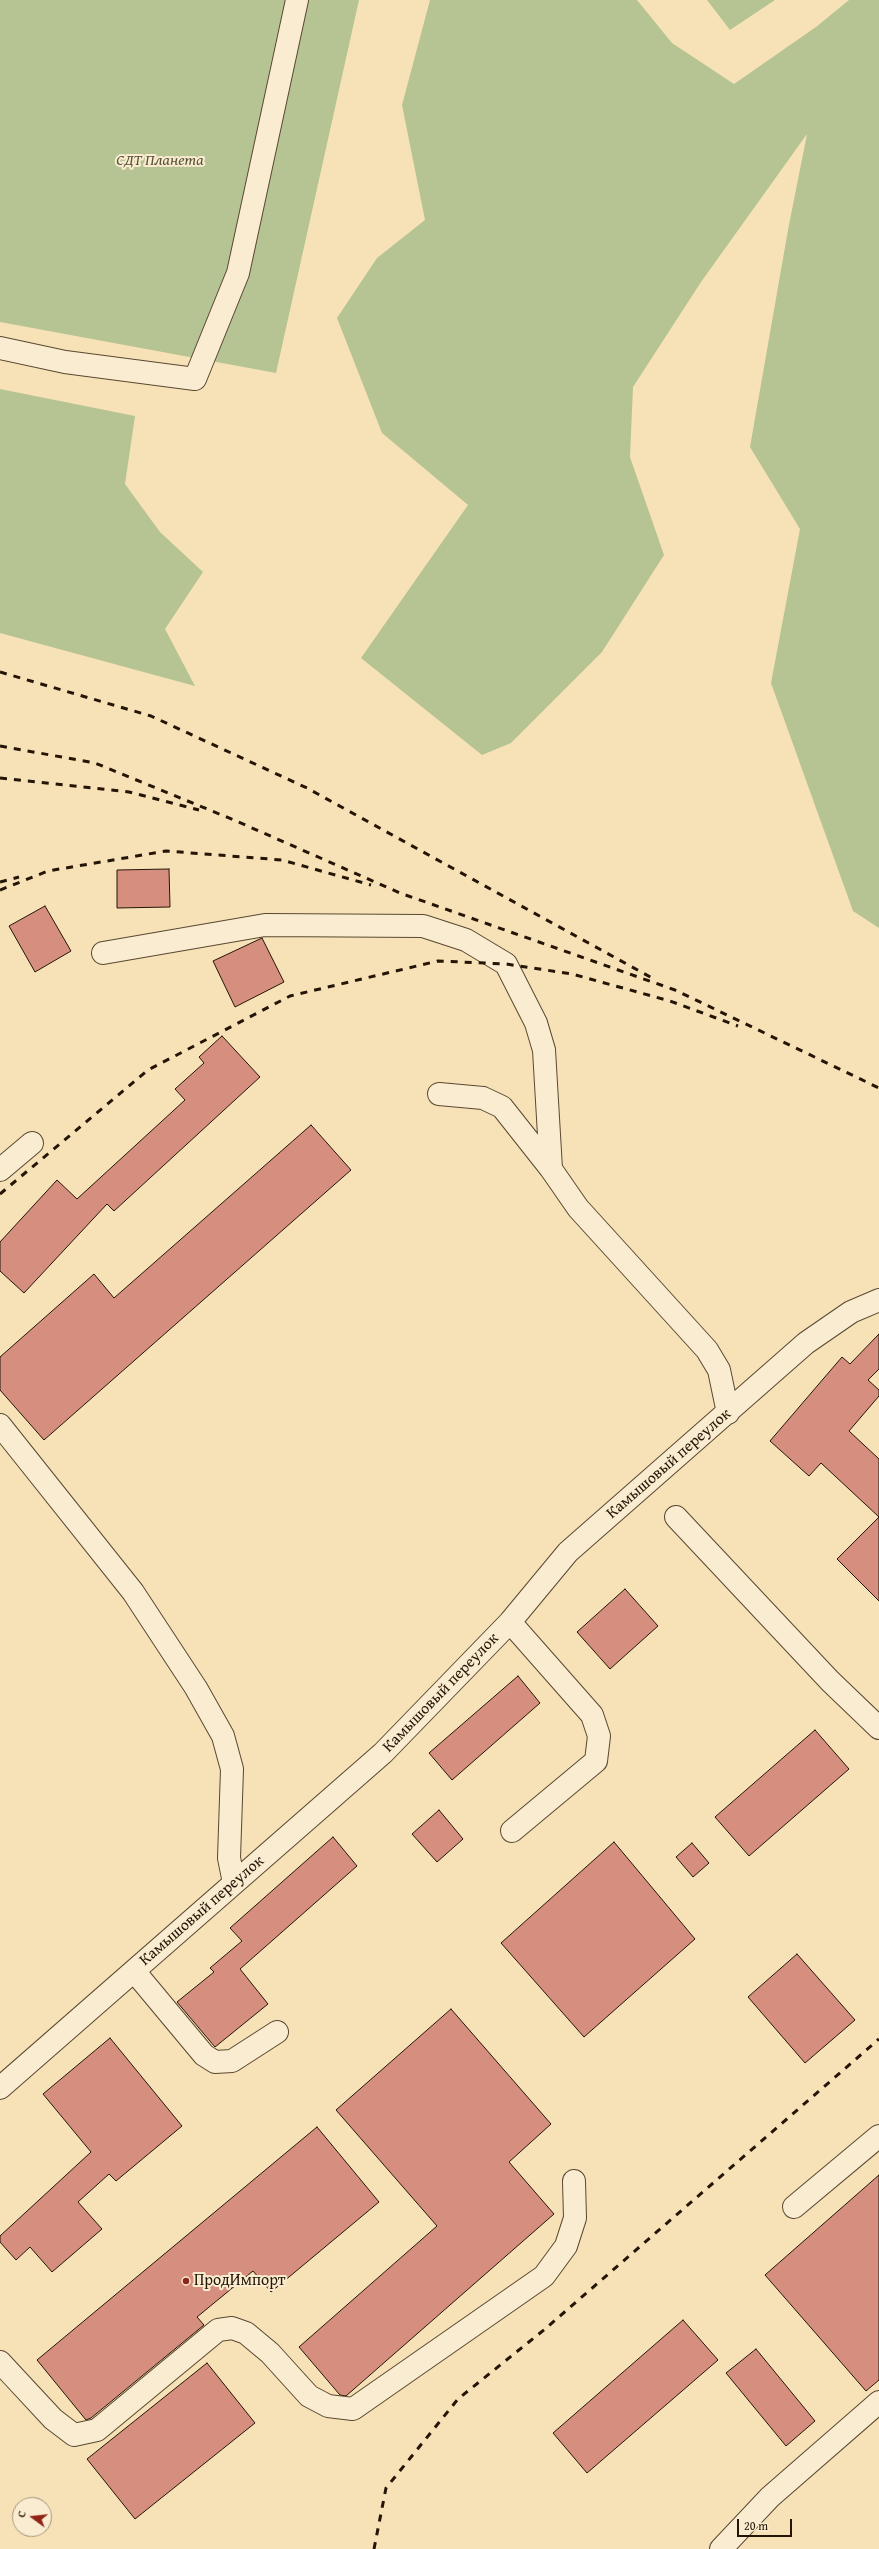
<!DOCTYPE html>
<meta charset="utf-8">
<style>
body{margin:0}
#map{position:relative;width:879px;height:2549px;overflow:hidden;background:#f7e2b7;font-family:"Gentium Book Plus",serif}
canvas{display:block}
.north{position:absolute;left:12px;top:2497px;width:40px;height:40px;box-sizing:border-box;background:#faecd0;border:1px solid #a4967f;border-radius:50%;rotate:285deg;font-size:11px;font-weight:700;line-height:16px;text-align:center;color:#241506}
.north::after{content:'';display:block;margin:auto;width:14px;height:18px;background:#8f2418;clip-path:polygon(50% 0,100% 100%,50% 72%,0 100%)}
.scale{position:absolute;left:737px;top:2519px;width:55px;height:18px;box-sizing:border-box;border:2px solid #241506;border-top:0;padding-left:5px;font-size:12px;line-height:14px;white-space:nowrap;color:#241506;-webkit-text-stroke:3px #faecd0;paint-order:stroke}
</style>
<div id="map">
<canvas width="879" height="2549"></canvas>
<div class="north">С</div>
<div class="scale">20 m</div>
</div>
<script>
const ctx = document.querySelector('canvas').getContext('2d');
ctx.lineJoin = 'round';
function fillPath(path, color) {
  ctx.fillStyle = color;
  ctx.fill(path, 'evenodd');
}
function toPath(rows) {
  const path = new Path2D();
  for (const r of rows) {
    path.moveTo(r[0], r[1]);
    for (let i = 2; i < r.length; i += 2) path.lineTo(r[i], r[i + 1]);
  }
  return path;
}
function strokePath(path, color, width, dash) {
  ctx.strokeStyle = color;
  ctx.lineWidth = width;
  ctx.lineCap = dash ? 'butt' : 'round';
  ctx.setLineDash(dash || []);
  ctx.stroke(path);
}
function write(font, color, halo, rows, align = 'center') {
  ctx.font = font + ' "Gentium Book Plus",serif';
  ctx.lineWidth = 4;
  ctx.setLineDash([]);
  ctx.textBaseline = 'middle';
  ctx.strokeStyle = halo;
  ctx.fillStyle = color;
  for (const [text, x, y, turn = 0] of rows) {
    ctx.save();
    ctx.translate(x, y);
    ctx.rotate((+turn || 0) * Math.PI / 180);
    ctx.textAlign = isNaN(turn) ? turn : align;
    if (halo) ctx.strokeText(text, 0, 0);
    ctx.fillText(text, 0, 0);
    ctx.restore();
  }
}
fillPath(toPath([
 [0,0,359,0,276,373,0,322],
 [430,0,637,0,672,43,734,84,816,27,849,0,879,0,879,928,853,911,771,683,800,529,750,447,788,230,807,134,701,282,633,387,630,457,664,555,602,652,511,743,482,755,361,658,468,505,382,433,337,318,377,258,425,220,402,105],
 [707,0,775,0,730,30],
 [0,389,135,416,125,484,160,532,203,572,165,629,195,686,0,633]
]), '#b6c493');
const building = toPath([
 [169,869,170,907,117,908,117,870,169,869],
 [45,906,71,951,35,972,9,926,45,906],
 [262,938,284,982,235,1007,213,961,262,938],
 [222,1036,260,1077,114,1211,107,1204,24,1293,0,1271,0,1242,57,1180,77,1199,185,1100,175,1089,204,1063,199,1057,222,1036],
 [311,1125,351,1170,44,1440,0,1390,0,1357,94,1274,114,1298,311,1125],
 [879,1334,879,1369,868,1380,879,1390,879,1396,849,1431,879,1459,879,1601,837,1559,879,1517,821,1463,809,1476,770,1441,842,1357,850,1364,879,1334],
 [625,1589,658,1626,610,1669,577,1632,625,1589],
 [518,1676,540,1703,452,1780,429,1753,518,1676],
 [815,1730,849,1769,749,1856,715,1817,815,1730],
 [439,1810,463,1839,437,1862,412,1834,439,1810],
 [333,1837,357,1866,240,1969,268,2004,215,2047,177,2002,214,1972,210,1968,242,1941,230,1928,333,1837],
 [614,1842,695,1939,584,2037,501,1943,614,1842],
 [692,1843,709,1863,693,1877,676,1857,692,1843],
 [797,1954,855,2020,805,2063,748,1997,797,1954],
 [451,2009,551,2124,509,2162,554,2214,346,2396,340,2395,299,2347,437,2226,336,2110,451,2009],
 [110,2038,182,2126,116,2181,109,2174,78,2202,102,2229,52,2272,30,2247,16,2260,0,2242,0,2236,91,2152,43,2094,110,2038],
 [317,2127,379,2202,271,2292,253,2271,197,2317,204,2325,91,2418,86,2420,37,2360,317,2127],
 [879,2175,879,2380,866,2391,765,2275,879,2175],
 [683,2320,718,2360,587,2473,553,2433,683,2320],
 [756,2349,815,2421,786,2446,726,2373,756,2349],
 [207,2363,255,2423,135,2519,87,2459,207,2363]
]);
fillPath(building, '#d68f7e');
strokePath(building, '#241506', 1);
const minor = toPath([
 [0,348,65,362,195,379,238,273,297,0],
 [103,953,265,925,423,926,466,940,506,964,536,1023,544,1050,551,1169],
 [439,1094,483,1098,502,1107,551,1169,578,1208,707,1350,719,1370,728,1413],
 [0,1170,32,1143],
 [0,1425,133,1592,196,1688,223,1736,232,1769,229,1858,234,1883],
 [676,1517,830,1681,879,1728],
 [510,1622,592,1715,599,1736,596,1761,512,1831],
 [134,1971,204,2055,215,2062,232,2061,277,2032],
 [0,2088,383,1753,510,1622,568,1552,806,1343,851,1312,879,1300],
 [794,2207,879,2136],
 [0,2362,53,2419,74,2435,97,2430,218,2330,232,2328,246,2333,270,2353,309,2396,328,2406,353,2409,544,2276,566,2246,575,2218,574,2181],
 [721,2549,770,2497,879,2402]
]);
strokePath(minor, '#594832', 24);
strokePath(minor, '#faecd0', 22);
strokePath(toPath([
 [0,672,151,716,307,788,652,978],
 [0,746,95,763,234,820,400,893,675,990,879,1088],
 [0,778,129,792,199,810],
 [0,882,19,877],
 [0,890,48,871,166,851,282,860,371,885],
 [0,1194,148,1070,290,996,438,961,506,964,572,974,670,1001,738,1026],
 [374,2549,386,2488,458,2399,545,2329,879,2039]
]), '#241506', 3, [7, 7]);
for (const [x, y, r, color] of [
 [186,2281,4,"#8f2418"]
]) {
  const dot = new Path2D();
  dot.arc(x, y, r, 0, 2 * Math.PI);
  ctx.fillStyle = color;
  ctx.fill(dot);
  strokePath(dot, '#faecd0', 1.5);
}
write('italic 16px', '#575237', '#faecd0', [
 ["СДТ Планета",160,161]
]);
write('16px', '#241506', '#faecd0', [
 ["Камышовый переулок",669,1464,-41],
 ["Камышовый переулок",441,1693,-46],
 ["Камышовый переулок",202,1911,-41]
]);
write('16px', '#241506', '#faecd0', [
 ["ПродИмпорт",194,2281]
], 'left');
</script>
